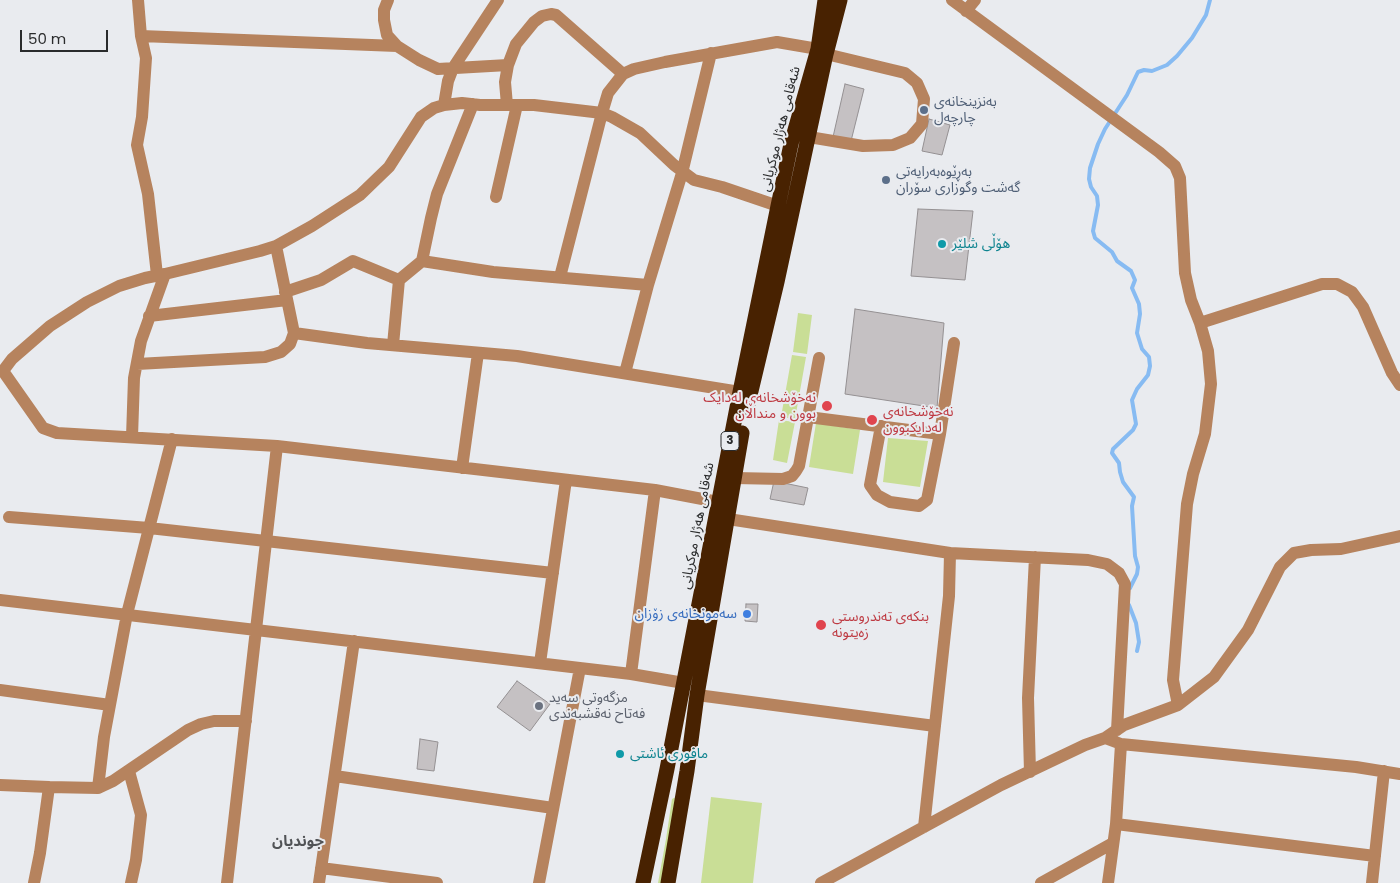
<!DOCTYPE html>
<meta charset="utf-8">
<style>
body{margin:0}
#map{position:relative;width:1400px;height:883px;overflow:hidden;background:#e9ebef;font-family:Poppins,sans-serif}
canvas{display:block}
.scale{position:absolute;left:20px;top:30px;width:88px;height:22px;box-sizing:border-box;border:2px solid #2a2b2c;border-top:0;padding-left:6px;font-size:15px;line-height:18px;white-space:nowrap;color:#2a2b2c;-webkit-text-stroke:4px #e9ebef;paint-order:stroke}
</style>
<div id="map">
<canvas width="1400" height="883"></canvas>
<div class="scale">50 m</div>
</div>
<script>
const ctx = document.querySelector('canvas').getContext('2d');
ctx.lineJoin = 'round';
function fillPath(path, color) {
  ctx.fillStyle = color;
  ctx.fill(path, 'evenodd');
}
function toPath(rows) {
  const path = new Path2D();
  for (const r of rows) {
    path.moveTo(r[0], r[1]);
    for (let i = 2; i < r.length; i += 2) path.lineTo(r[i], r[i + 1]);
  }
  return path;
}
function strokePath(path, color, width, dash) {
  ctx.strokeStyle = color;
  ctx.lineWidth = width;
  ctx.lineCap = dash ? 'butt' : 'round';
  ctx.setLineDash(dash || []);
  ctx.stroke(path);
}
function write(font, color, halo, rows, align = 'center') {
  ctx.font = font + ' Poppins,"Noto Sans Arabic",sans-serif';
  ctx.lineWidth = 4;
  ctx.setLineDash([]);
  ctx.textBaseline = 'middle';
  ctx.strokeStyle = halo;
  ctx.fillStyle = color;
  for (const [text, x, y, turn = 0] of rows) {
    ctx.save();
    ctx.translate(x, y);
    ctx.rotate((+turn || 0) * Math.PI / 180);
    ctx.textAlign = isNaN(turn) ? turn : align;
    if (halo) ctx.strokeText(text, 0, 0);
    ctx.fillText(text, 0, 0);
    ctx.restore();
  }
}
fillPath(toPath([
 [798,313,812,315,807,354,793,352],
 [792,355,806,357,795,419,781,417],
 [779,420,795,422,787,463,773,460],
 [816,423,860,430,853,474,809,467],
 [888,438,928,441,920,487,883,482],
 [676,797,667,883,658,883,666,839,672,799],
 [711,797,762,803,753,883,701,883]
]), '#c9de96');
strokePath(toPath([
 [1130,588,1137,574,1138,567,1135,556,1132,506,1134,497,1123,482,1120,472,1119,463,1112,453,1113,449,1133,430,1136,424,1132,400,1137,389,1148,375,1150,366,1149,357,1142,349,1137,333,1140,314,1139,304,1132,288,1135,280,1131,271,1117,261,1112,252,1095,238,1093,231,1098,205,1097,196,1091,187,1089,179,1090,168,1098,144,1105,129,1127,95,1138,72,1144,70,1152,71,1167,65,1177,56,1192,38,1206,15,1210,0],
 [1129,605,1136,623,1139,642,1137,651]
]), '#87bbf2', 4);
const building = toPath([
 [845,84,864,89,851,141,833,137,845,84],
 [929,119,950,125,942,155,922,151,929,119],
 [918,209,973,211,965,280,911,276,918,209],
 [855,309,944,323,937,408,845,394,855,309],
 [774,481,808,488,804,505,770,499,774,481],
 [746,604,758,604,757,622,745,621,746,604],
 [517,681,550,704,530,731,497,707,517,681],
 [420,739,438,742,434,771,417,769,420,739]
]);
fillPath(building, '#c5c1c3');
strokePath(building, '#949092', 1);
strokePath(toPath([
 [138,0,141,36,146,58,142,117,137,145,148,194,157,275],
 [388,0,384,10,384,20,387,35,397,46,419,60,438,69,508,65],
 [952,0,1159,152,1175,166,1180,178,1185,273,1191,300,1200,323,1208,351,1211,384,1205,434,1193,474,1187,504,1173,680,1178,705],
 [966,11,975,0],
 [141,36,397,46],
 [444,105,448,81,453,68,498,0],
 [507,105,505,82,508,65,516,44,534,22,542,16,551,14,556,15,623,74],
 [809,137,863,146,893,145,910,138,922,124,924,99,917,83,905,73,826,54],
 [496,197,517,105],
 [422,261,493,272,648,285],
 [165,274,145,278,119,286,87,302,50,326,12,359,3,371,43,428,57,433,277,446,655,490,718,502],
 [560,277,602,113,608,93,623,74,634,69,665,62,777,42,818,49],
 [285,292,321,280,353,261,399,280],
 [149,316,287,300],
 [1200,323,1322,284,1337,284,1352,292,1363,307,1392,373,1400,385],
 [294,333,367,343,517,356,740,392],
 [393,345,399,280,422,261,431,218,437,194,473,104],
 [137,364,265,357,281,352,290,344,294,333,276,246],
 [625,373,648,285,682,173,711,53],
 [808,417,940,434],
 [881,426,870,485,877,495,890,502,919,506,927,500,940,434,954,343],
 [132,437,134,378,141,341,165,274,260,251,276,246,312,226,360,195,389,167,421,117,434,108,444,105,462,103,480,105,534,105,602,113,612,117,640,133,674,165,694,180,722,187,778,206],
 [462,468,478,353],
 [735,478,783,479,792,476,796,471,799,466,819,358],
 [9,517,149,528,553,573],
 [728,519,950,553,949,596,924,827],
 [950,553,1088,560,1107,564,1119,573,1125,584,1117,730],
 [0,600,631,674,684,683],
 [540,663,566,480],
 [631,674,655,490],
 [0,690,110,705],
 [697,695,935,726],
 [1105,738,1124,725,1178,705,1214,677,1248,630,1280,567,1294,553,1311,550,1341,549,1400,536],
 [129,771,141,815,136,860,131,883],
 [1030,772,1028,698,1035,557],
 [335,776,553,808],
 [0,785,49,787],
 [98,788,104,737,127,614,172,439],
 [1116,824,1375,856],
 [321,868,437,883],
 [34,883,40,853,49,787,98,788,113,781,188,730,201,724,214,721,246,721],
 [227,883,277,446],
 [319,883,354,641],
 [539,883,580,668],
 [821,883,1001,785,1085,745,1105,738,1121,744,1356,767,1400,774],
 [1041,883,1113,843],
 [1108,883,1116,824,1121,744],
 [1372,883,1384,771]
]), '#b6835e', 12);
strokePath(toPath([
 [747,408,777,282,826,54,840,0],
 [643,883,667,769,740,392,778,206,791,144,818,49,825,0],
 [668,883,687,771,697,695,742,433]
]), '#482201', 15);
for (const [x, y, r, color] of [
 [924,110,5,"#5c6f8a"],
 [886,180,5,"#5c6f8a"],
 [942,244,5,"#0f9aa8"],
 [827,406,6,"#e0444e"],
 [872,420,6,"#e0444e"],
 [747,614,5,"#3f7fe0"],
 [821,625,6,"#e0444e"],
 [539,706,5,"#6b7280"],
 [620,754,5,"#0f9aa8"]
]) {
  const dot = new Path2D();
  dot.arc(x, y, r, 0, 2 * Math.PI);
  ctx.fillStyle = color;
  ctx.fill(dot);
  strokePath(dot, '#e9ebef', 2);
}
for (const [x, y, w] of [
 [730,441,18]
]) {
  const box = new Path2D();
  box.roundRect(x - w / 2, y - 9.5, w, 19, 4);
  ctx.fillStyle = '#e9ebef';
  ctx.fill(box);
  strokePath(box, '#2a2b2c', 1);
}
write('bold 12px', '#2a2b2c', null, [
 ["3",730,441]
]);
write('14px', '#4e5e75', '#e9ebef', [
 ["بەنزینخانەی",934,102],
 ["چارچەل",934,118],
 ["بەڕێوەبەرایەتی",896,172],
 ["گەشت وگوزاری سۆران",896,188]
], 'left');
write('14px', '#2a2b2c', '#e9ebef', [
 ["شەقامی ھەژار موکریانی",781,129,-76],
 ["شەقامی ھەژار موکریانی",698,526,-79]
]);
write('14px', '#0d838f', '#e9ebef', [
 ["هۆڵی شلێر",952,244],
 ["مافوری ئاشتی",630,754]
], 'left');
write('14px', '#be3a42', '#e9ebef', [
 ["نەخۆشخانەی لەدایک",816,398,"right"],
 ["بوون و منداڵان",816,414,"right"],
 ["نەخۆشخانەی",883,412],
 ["لەدایکبوون",883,428],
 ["بنکەی تەندروستی",832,617],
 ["زەیتونە",832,633]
], 'left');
write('14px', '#366cbe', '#e9ebef', [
 ["سەمونخانەی زۆزان",737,614]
], 'right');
write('14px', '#5b616d', '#e9ebef', [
 ["مزگەوتی سەید",549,698],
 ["فەتاح نەقشبەندی",549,714]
], 'left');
write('bold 15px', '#515356', '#e9ebef', [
 ["جوندیان",298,842]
]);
</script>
